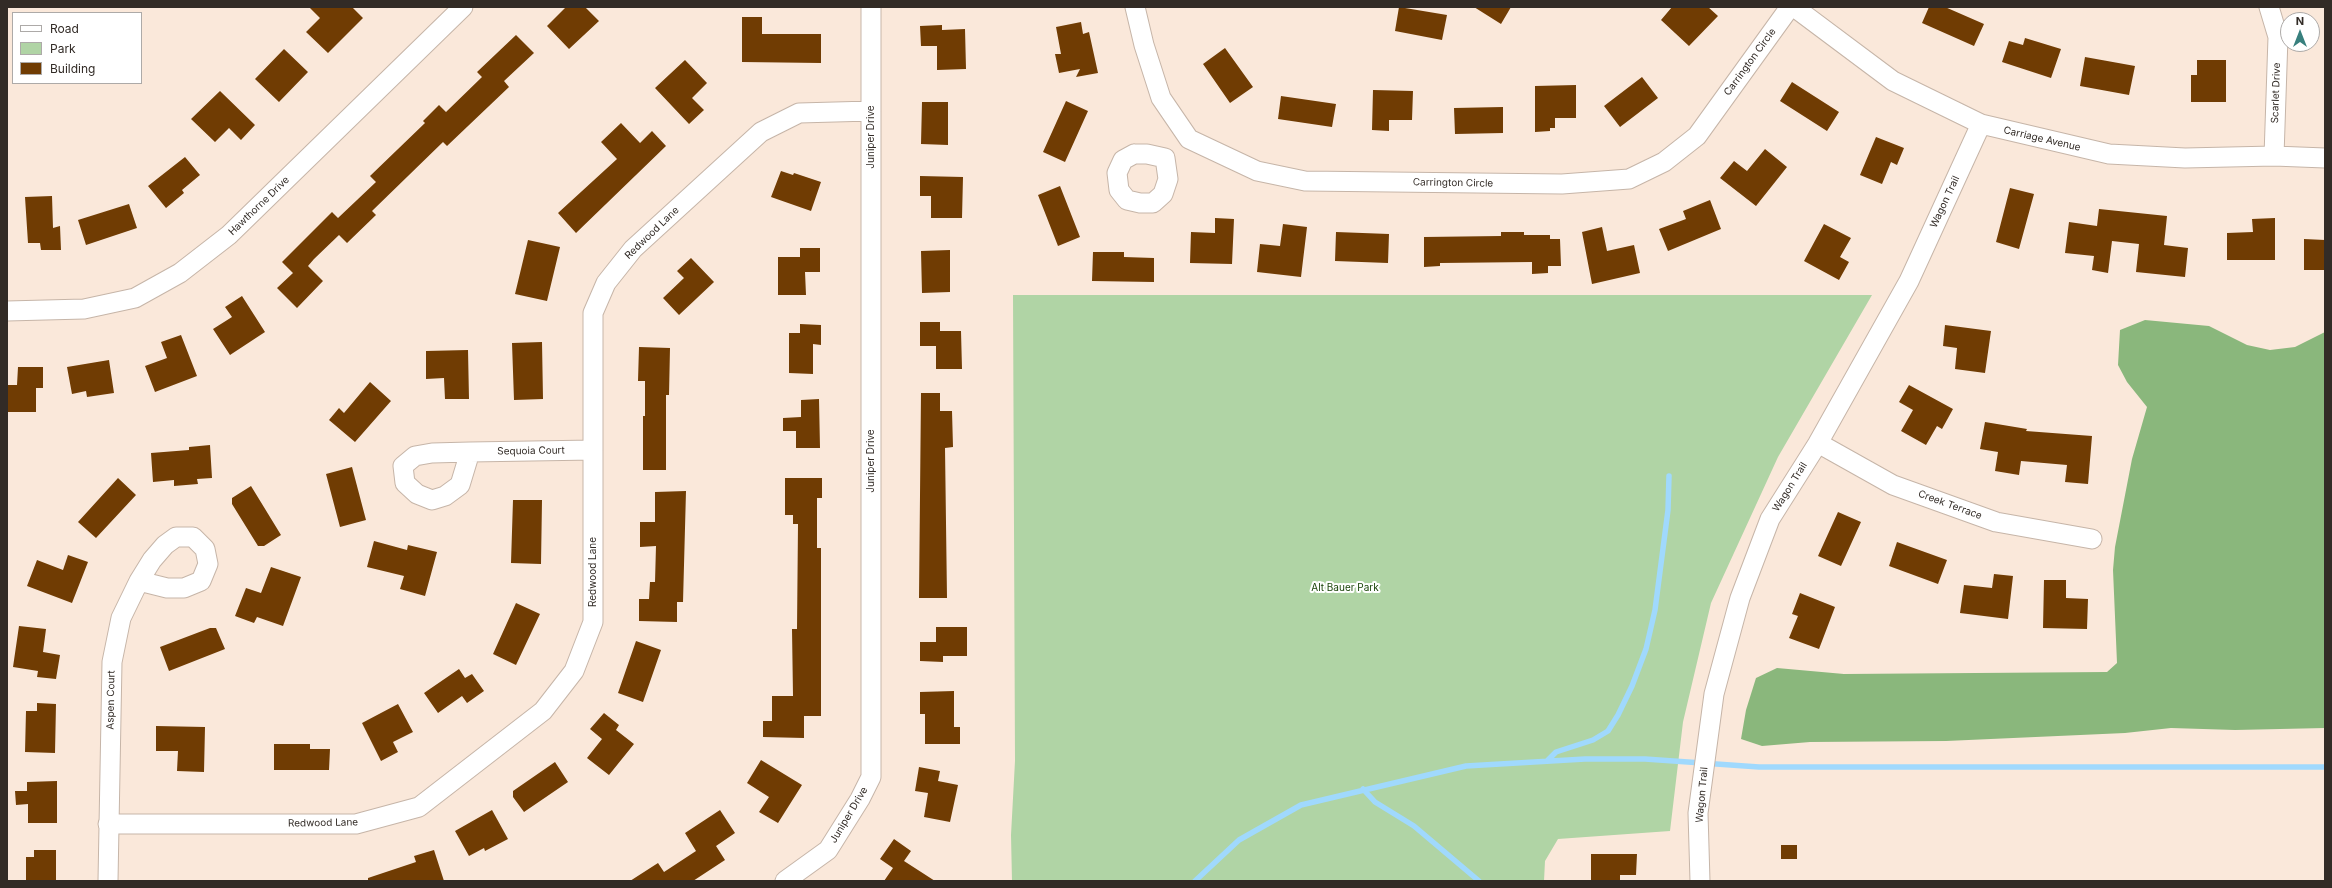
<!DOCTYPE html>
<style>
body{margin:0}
#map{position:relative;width:2332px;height:888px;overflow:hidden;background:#fae8da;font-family:Inter,sans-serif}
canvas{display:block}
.frame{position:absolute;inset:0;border:8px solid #322b26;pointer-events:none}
.legend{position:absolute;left:12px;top:12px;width:130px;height:72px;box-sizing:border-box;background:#fff;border:1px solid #adaaa8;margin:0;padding:5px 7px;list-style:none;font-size:12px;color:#322b26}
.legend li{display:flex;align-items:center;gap:8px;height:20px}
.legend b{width:20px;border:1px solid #adaaa8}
.north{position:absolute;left:2280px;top:12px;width:40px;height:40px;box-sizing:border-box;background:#fff;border:1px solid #adaaa8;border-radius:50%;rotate:0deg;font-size:11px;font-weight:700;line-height:16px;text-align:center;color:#322b26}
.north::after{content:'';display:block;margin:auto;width:14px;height:18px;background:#38807e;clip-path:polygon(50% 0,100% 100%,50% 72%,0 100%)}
</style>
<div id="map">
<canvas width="2332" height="888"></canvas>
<div class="frame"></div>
<ul class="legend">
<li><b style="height:5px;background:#fff"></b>Road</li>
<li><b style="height:11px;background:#b0d4a5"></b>Park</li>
<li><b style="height:11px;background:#703c03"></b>Building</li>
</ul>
<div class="north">N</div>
</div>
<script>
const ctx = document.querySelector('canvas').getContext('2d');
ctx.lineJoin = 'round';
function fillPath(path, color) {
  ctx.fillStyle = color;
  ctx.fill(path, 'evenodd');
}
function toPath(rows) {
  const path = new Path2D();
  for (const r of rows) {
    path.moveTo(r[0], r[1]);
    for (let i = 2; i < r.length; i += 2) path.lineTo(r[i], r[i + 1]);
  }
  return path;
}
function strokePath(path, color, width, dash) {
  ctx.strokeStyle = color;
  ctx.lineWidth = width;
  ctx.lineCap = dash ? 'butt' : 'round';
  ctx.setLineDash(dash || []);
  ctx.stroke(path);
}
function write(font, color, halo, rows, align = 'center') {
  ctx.font = font + ' Inter,sans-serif';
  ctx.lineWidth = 4;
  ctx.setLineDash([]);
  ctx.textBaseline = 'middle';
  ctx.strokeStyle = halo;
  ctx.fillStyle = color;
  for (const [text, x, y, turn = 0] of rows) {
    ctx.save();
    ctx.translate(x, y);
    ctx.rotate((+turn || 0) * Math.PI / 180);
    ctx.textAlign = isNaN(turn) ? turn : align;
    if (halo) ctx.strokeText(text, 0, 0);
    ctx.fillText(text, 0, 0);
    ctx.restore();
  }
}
fillPath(toPath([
 [1013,295,1872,295,1778,457,1711,603,1683,722,1670,831,1558,839,1545,861,1544,881,1012,881,1011,835,1015,761]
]), '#b0d4a5');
fillPath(toPath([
 [2145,320,2209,326,2247,345,2270,350,2295,347,2325,332,2325,728,2235,730,2171,728,2125,733,1946,741,1810,742,1762,746,1741,739,1746,710,1756,678,1777,668,1844,674,2107,672,2117,663,2113,570,2115,547,2132,459,2147,407,2127,382,2118,365,2120,330]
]), '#8ab77c');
strokePath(toPath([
 [1547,761,1556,752,1593,740,1608,731,1618,715,1632,686,1646,649,1655,610,1668,510,1669,476],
 [1363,789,1375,802,1414,826,1479,881],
 [1195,881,1239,840,1301,805,1466,766,1585,759,1645,759,1759,767,2325,767]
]), '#a0d9fd', 5.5);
fillPath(toPath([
 [309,7,352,7,363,18,328,53,306,32,320,18],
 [566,7,585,7,599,21,569,49,547,26],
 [1399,7,1447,15,1442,40,1395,31],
 [1474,7,1511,7,1501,24],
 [1672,7,1708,7,1718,16,1689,46,1661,20],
 [1929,7,1945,7,1984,24,1974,46,1922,23],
 [742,17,762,17,762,34,821,34,821,63,742,62],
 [1081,22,1083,34,1089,32,1098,73,1076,77,1080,69,1059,73,1055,54,1061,54,1056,27],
 [942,25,942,30,965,29,966,69,937,70,937,46,921,46,920,26],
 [516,35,534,53,504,81,509,87,447,146,443,142,372,211,376,215,347,243,339,235,314,259,308,266,323,281,297,308,277,288,293,273,282,262,332,212,338,218,376,182,370,176,425,123,423,121,439,105,446,112,482,77,477,72],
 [2025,38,2061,49,2051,78,2002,62,2009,41,2023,45],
 [1225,48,1253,87,1230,103,1203,64],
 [284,49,308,72,279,102,255,79],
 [2085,57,2135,66,2129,95,2080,86],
 [685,60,707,83,692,98,704,110,689,124,655,88],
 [2197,60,2226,60,2226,102,2191,102,2191,75,2197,75],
 [1642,77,1658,98,1620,127,1604,106],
 [1792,82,1839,112,1827,131,1780,101],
 [1576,85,1576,118,1555,118,1555,128,1550,128,1550,131,1535,132,1535,86],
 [1373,90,1413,91,1412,120,1389,120,1389,131,1372,130],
 [220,91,255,125,241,140,229,128,215,142,191,119],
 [1281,96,1336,104,1332,127,1278,119],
 [1066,101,1088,111,1065,162,1043,152],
 [922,102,948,102,948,145,921,144],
 [1503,107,1503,133,1455,134,1454,108],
 [621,123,640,143,652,131,666,146,576,233,558,213,617,159,601,142],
 [1876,137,1904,148,1897,165,1891,162,1882,184,1860,175],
 [1765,149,1787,167,1756,206,1720,178,1734,161,1747,171],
 [185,157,200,175,182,190,184,193,166,208,148,186],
 [781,171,793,175,794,173,821,182,811,211,771,197],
 [920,176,963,177,962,218,931,218,931,196,920,196],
 [1060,186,1080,237,1058,246,1038,195],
 [2010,188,2034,194,2019,249,1996,242],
 [52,196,53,228,60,226,61,250,41,250,40,243,28,243,25,197],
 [1710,200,1721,229,1668,251,1659,229,1686,219,1683,211],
 [129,204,137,228,86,245,78,220],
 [2099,209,2167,216,2164,245,2188,248,2185,277,2136,272,2139,244,2112,241,2108,273,2092,270,2094,256,2065,253,2069,222,2097,226],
 [1215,218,1234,219,1232,264,1190,263,1191,232,1215,233],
 [2275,218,2275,260,2227,260,2227,233,2253,232,2252,219],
 [1283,224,1307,227,1301,277,1257,272,1260,244,1280,246],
 [1824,224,1851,238,1840,257,1849,262,1839,280,1804,261],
 [1602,227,1607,251,1634,245,1640,273,1592,284,1582,232],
 [1336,232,1389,234,1388,263,1335,261],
 [1501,232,1524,232,1524,235,1550,235,1550,239,1560,239,1561,266,1548,266,1548,273,1532,274,1532,262,1440,263,1440,266,1424,267,1424,237,1501,236],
 [2304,239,2325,240,2325,270,2304,270],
 [528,240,560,247,547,301,515,294],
 [800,248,820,248,820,272,805,272,806,295,778,295,778,257,800,257],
 [950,250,950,292,922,293,921,251],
 [1093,252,1124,252,1124,257,1154,258,1154,282,1092,281],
 [691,258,714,282,679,315,663,298,684,278,677,271],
 [242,296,265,332,230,355,213,329,232,317,225,307],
 [920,322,940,322,940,331,961,331,962,369,936,369,936,346,920,346],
 [800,324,821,325,821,345,813,344,813,374,789,373,789,333,800,333],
 [1945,325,1991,331,1985,373,1955,369,1957,348,1943,346],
 [181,335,197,376,155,392,145,366,167,358,161,342],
 [542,342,543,399,514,400,512,343],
 [639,347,670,348,669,395,666,395,666,470,643,470,643,416,645,416,645,381,638,381],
 [468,350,469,399,445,399,444,378,426,379,426,351],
 [109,360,114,393,87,397,86,391,72,394,67,367],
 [18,367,43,367,43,388,36,388,36,412,7,412,7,385,17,385],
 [370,382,391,401,355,442,329,420,339,408,344,413],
 [1909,385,1953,409,1942,429,1937,426,1926,445,1901,431,1913,410,1899,402],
 [921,393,940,393,940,411,952,411,953,447,945,448,947,598,919,598],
 [819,399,820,448,796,448,796,431,783,431,783,418,801,417,801,400],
 [1985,422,2027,429,2026,431,2092,436,2088,484,2065,482,2067,465,2021,461,2019,475,1995,471,1998,452,1980,449],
 [210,445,212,478,197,479,198,484,174,486,174,480,153,482,151,453,189,450,189,447],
 [352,467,366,520,340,527,326,474],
 [118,478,136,495,96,538,78,522],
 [785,478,822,478,822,498,817,498,817,548,821,548,821,716,804,716,804,738,763,737,763,721,772,721,772,696,793,696,792,629,797,629,798,524,793,524,793,515,785,515],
 [251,486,281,535,264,546,258,546,232,504,232,498],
 [686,491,683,602,677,602,677,622,639,621,639,599,649,599,650,582,655,582,656,546,640,547,640,522,655,522,655,492],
 [513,500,542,500,541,564,511,563],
 [1838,512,1861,522,1841,566,1818,556],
 [374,541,407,550,408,545,437,552,425,596,400,589,404,576,367,567],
 [1897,542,1947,560,1938,584,1889,566],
 [68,555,88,562,72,603,27,586,37,560,63,570],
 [271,567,301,577,283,626,257,617,254,623,235,616,246,588,261,593],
 [1994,574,2013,576,2008,619,1960,613,1964,585,1992,588],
 [2044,580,2066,580,2066,598,2088,599,2087,629,2043,628],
 [1800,593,1835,607,1819,649,1789,638,1798,616,1792,614],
 [516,603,540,614,516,665,493,654],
 [19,626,46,629,43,652,60,655,56,679,37,677,38,671,13,667],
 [936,627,967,627,967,656,943,656,943,662,920,661,920,642,936,642],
 [210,628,216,628,225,649,169,671,160,647],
 [636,641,661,650,643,702,618,693],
 [459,669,465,678,472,674,484,691,467,703,462,696,438,713,424,693],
 [954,691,954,727,960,727,960,744,925,744,925,714,920,714,920,692],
 [37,703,56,704,55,753,25,752,26,711,37,711],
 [398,704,413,732,393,742,398,752,381,761,362,723],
 [604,713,619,725,616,730,634,744,609,775,587,758,602,739,590,729],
 [156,726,205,727,204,772,177,771,178,751,156,751],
 [274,744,310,744,310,749,330,749,329,770,274,770],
 [761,760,802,785,778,823,759,812,769,797,747,783],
 [555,762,568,782,524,812,513,797,513,791],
 [919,767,940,771,938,781,958,785,950,822,924,817,928,793,915,791],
 [57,781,57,823,28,823,28,804,16,805,15,791,27,791,27,782],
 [492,810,508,839,485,851,484,848,469,856,455,831],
 [720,810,735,833,716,846,725,860,693,881,630,881,658,863,664,872,696,851,685,833],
 [894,839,911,851,904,861,935,881,884,881,893,868,880,859],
 [1781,845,1797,845,1797,859,1781,859],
 [34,850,56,850,56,881,26,881,26,857,34,857],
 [434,850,444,881,368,881,368,878,416,862,414,856],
 [1591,854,1637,854,1636,875,1620,875,1620,881,1591,881]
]), '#703c03');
const minor = toPath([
 [1135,7,1144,45,1161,98,1189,139,1257,171,1305,181,1562,184,1629,179,1664,162,1697,136,1790,7],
 [1794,7,1893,81,1981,124,2109,154,2185,158,2274,156,2325,158],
 [2269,7,2278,37,2274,156],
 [1134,154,1147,154,1165,158,1168,179,1163,194,1153,203,1140,203,1127,200,1119,190,1117,173,1123,160,1134,154],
 [7,311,84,309,135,298,180,273,229,235,463,7],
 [1818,443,1893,485,1996,522,2092,539],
 [470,452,460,485,445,496,432,500,417,494,405,483,403,466,415,456,432,453,470,452,593,450],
 [108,824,356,824,419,807,543,711,574,671,593,622,593,313,606,283,633,249,761,132,799,113,871,111],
 [108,881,112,662,121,618,139,581,152,560,165,545,176,537,193,537,205,549,208,564,201,581,184,588,167,588,139,581],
 [785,881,828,850,860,799,871,777,871,7],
 [1700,881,1698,813,1714,694,1740,598,1770,519,1818,443,1909,281,1981,124]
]);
strokePath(minor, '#c6b5a8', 21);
strokePath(minor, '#fff', 19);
write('10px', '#322b26', '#fff', [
 ["Carrington Circle",1750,62,-54],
 ["Scarlet Drive",2276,93,-88],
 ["Juniper Drive",871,137,-90],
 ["Carriage Avenue",2042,139,13],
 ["Carrington Circle",1453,183,1],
 ["Wagon Trail",1945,202,-65],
 ["Hawthorne Drive",259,206,-44],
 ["Redwood Lane",652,233,-44],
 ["Sequoia Court",531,451,-1],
 ["Juniper Drive",871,461,-90],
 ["Wagon Trail",1790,487,-58],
 ["Creek Terrace",1950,505,20],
 ["Redwood Lane",593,572,-90],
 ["Aspen Court",111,700,-89],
 ["Wagon Trail",1702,795,-85],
 ["Juniper Drive",849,815,-59],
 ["Redwood Lane",323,823,-1]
]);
write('10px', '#133e00', '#fff', [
 ["Alt Bauer Park",1345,588]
]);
</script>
